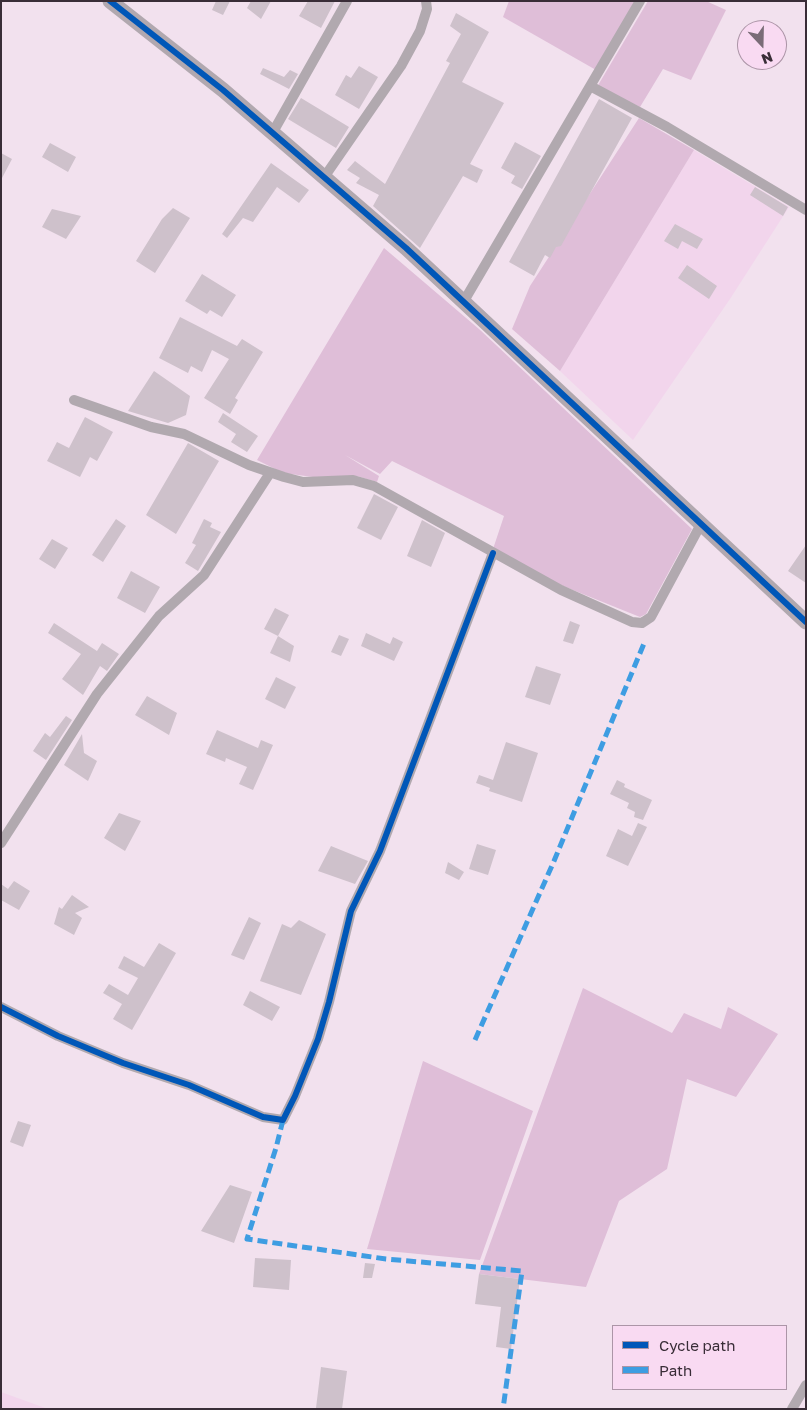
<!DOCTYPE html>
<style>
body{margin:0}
#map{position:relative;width:807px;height:1410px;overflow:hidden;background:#f2e1ee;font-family:"Golos Text",sans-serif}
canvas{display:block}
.frame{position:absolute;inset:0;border:2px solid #392d37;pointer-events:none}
.legend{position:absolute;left:612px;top:1325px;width:175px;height:65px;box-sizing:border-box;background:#f9daf2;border:1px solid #ac95a7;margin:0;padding:6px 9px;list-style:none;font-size:15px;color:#392d37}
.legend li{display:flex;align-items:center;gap:10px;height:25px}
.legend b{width:25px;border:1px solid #ac95a7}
.north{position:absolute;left:737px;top:20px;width:50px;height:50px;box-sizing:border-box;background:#f9daf2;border:1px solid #ac95a7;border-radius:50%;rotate:159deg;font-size:14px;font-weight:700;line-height:20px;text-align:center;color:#392d37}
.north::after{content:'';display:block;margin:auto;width:18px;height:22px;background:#7a6c77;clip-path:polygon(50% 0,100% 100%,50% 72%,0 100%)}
</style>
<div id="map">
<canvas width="807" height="1410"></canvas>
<div class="frame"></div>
<ul class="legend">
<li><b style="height:6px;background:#0057b8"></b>Cycle path</li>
<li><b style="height:6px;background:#3e9de2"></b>Path</li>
</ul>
<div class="north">N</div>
</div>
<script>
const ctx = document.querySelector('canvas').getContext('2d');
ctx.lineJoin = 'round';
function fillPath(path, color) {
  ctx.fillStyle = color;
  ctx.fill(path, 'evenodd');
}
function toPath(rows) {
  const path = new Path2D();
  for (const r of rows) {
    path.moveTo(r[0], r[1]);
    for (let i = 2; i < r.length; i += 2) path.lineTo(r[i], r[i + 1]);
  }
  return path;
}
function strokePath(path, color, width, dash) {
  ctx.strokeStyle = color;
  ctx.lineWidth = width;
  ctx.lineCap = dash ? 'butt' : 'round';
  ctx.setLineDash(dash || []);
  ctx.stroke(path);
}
fillPath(toPath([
 [694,150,789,207,730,299,633,440,560,371],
 [1,1392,48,1409,1,1409]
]), '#f2d5ec');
fillPath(toPath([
 [509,1,636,1,596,70,503,17],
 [648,1,706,1,726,10,691,80,663,69,640,107,597,87],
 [639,118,694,150,560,371,512,329,530,286],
 [384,248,479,329,692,529,646,614,640,617,548,580,493,549,504,516,392,461,380,474,345,455,379,476,377,482,357,476,313,477,283,473,257,460],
 [583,988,672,1033,684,1013,721,1029,728,1007,778,1034,736,1097,687,1079,667,1169,619,1201,586,1287,479,1274],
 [423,1061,533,1111,480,1260,367,1249]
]), '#dfbed8');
fillPath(toPath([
 [216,1,230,1,223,15,212,10],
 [251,1,271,1,261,19,247,8],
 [308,1,335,1,321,28,299,16],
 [456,13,489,32,462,82,504,103,470,164,483,170,477,183,463,176,420,248,373,206,379,195,356,183,360,178,347,170,355,161,385,184,450,63,446,61,461,34,450,26],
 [359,66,378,77,359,109,335,95,346,75,351,78],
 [263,68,284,77,290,70,298,74,289,89,260,74],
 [301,98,349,127,336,148,288,119],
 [599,99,632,118,561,246,556,247,550,258,545,255,534,276,509,262],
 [515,142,541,156,522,189,511,183,515,176,501,168],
 [50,143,76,157,68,172,42,157],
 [1,153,12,159,1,180],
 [271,163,309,190,299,203,277,187,253,222,243,218,227,238,222,234],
 [755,187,788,207,783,216,750,195],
 [173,208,190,218,155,273,136,261,162,219],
 [52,209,81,216,66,239,42,227],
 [675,224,703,239,697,249,682,241,678,249,664,241],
 [687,265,717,286,709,299,678,278],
 [202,274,236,295,222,317,210,310,207,314,185,301],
 [180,317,237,346,242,339,263,352,235,398,238,400,230,414,204,398,229,359,212,350,202,372,191,366,188,373,159,358],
 [154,371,190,396,186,415,168,423,128,411],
 [223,413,258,436,247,452,231,442,236,434,218,422],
 [85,417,113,432,97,461,90,457,80,477,47,461,57,442,69,448],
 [188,443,219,461,176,534,146,515],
 [374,494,398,507,381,540,357,528],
 [116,519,126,526,103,562,92,555],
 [204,519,212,523,210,527,221,532,198,571,185,563,196,545,192,543],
 [422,520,445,533,431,567,407,556],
 [52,539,68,548,55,569,39,559],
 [806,545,806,583,788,571],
 [131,571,160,587,145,613,117,598],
 [275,608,289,615,278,636,264,629],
 [570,621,580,625,573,644,563,641],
 [54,623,97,651,102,643,119,654,107,671,100,666,83,695,62,679,81,654,48,633],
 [366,633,390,644,393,637,403,642,394,661,361,646],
 [339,635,349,639,341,656,331,652],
 [278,636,294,646,290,662,270,653],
 [536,666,561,674,550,705,525,697],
 [276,677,296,687,285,709,265,699],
 [147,696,177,713,169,735,135,715],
 [66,716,72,720,46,760,33,751,45,733,50,737],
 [217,730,258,748,261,740,273,745,253,790,239,784,247,767,226,758,225,762,206,754],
 [82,734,84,753,97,761,88,781,64,765],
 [506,742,538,753,522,802,489,791,490,788,476,783,479,775,493,780],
 [617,780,625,784,624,787,652,800,643,820,634,817,635,812,627,808,629,803,610,794],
 [119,813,141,821,125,851,104,838],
 [638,823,647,827,628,866,606,856,618,829,632,836],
 [477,844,496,850,488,875,469,869],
 [331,846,368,861,355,884,318,871],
 [448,862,464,872,459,880,445,873],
 [14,881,30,891,19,910,1,900,1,884,8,889],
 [72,895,89,907,75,913,82,918,74,935,54,924,59,907,62,909],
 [249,917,261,923,244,960,231,955],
 [299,920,326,934,301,995,260,981,282,924,291,928],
 [159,943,176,953,132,1030,113,1019,122,1004,103,993,109,984,128,995,138,978,118,968,124,956,144,967],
 [250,991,280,1007,272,1021,243,1005],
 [18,1121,31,1125,23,1147,10,1142],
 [230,1185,252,1192,234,1243,201,1231],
 [255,1258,291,1260,289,1290,253,1287],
 [365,1263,375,1264,372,1278,363,1278],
 [479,1274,520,1279,511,1349,496,1347,501,1307,475,1304],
 [321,1367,347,1371,342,1409,316,1408]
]), '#cec1cb');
strokePath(toPath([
 [592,87,667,127,806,210],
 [273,132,347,1],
 [325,176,401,66,420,31,427,9,426,1],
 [464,301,640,1],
 [74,400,151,427,184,434,249,465,284,477,303,482,353,480,374,486,561,590,632,622,642,623,651,617,701,524],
 [1,843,97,694,159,616,204,575,270,473],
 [1,1007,58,1036,123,1063,189,1085,263,1117,283,1120,295,1096,318,1039,329,1002,351,911,380,851,493,553],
 [792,1409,806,1385]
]), '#b1a9af', 10);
strokePath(toPath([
 [110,1,223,90,406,248,806,622]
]), '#b1a8af', 15);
strokePath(toPath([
 [475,1040,554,861,645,641],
 [283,1120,276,1148,247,1239,386,1259,522,1271,503,1409]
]), '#3e9de2', 5, [10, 5]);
strokePath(toPath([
 [110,1,223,90,406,248,806,622],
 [1,1007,58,1036,123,1063,189,1085,263,1117,283,1120,295,1096,318,1039,329,1002,351,911,380,851,493,553]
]), '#0057b8', 6);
</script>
